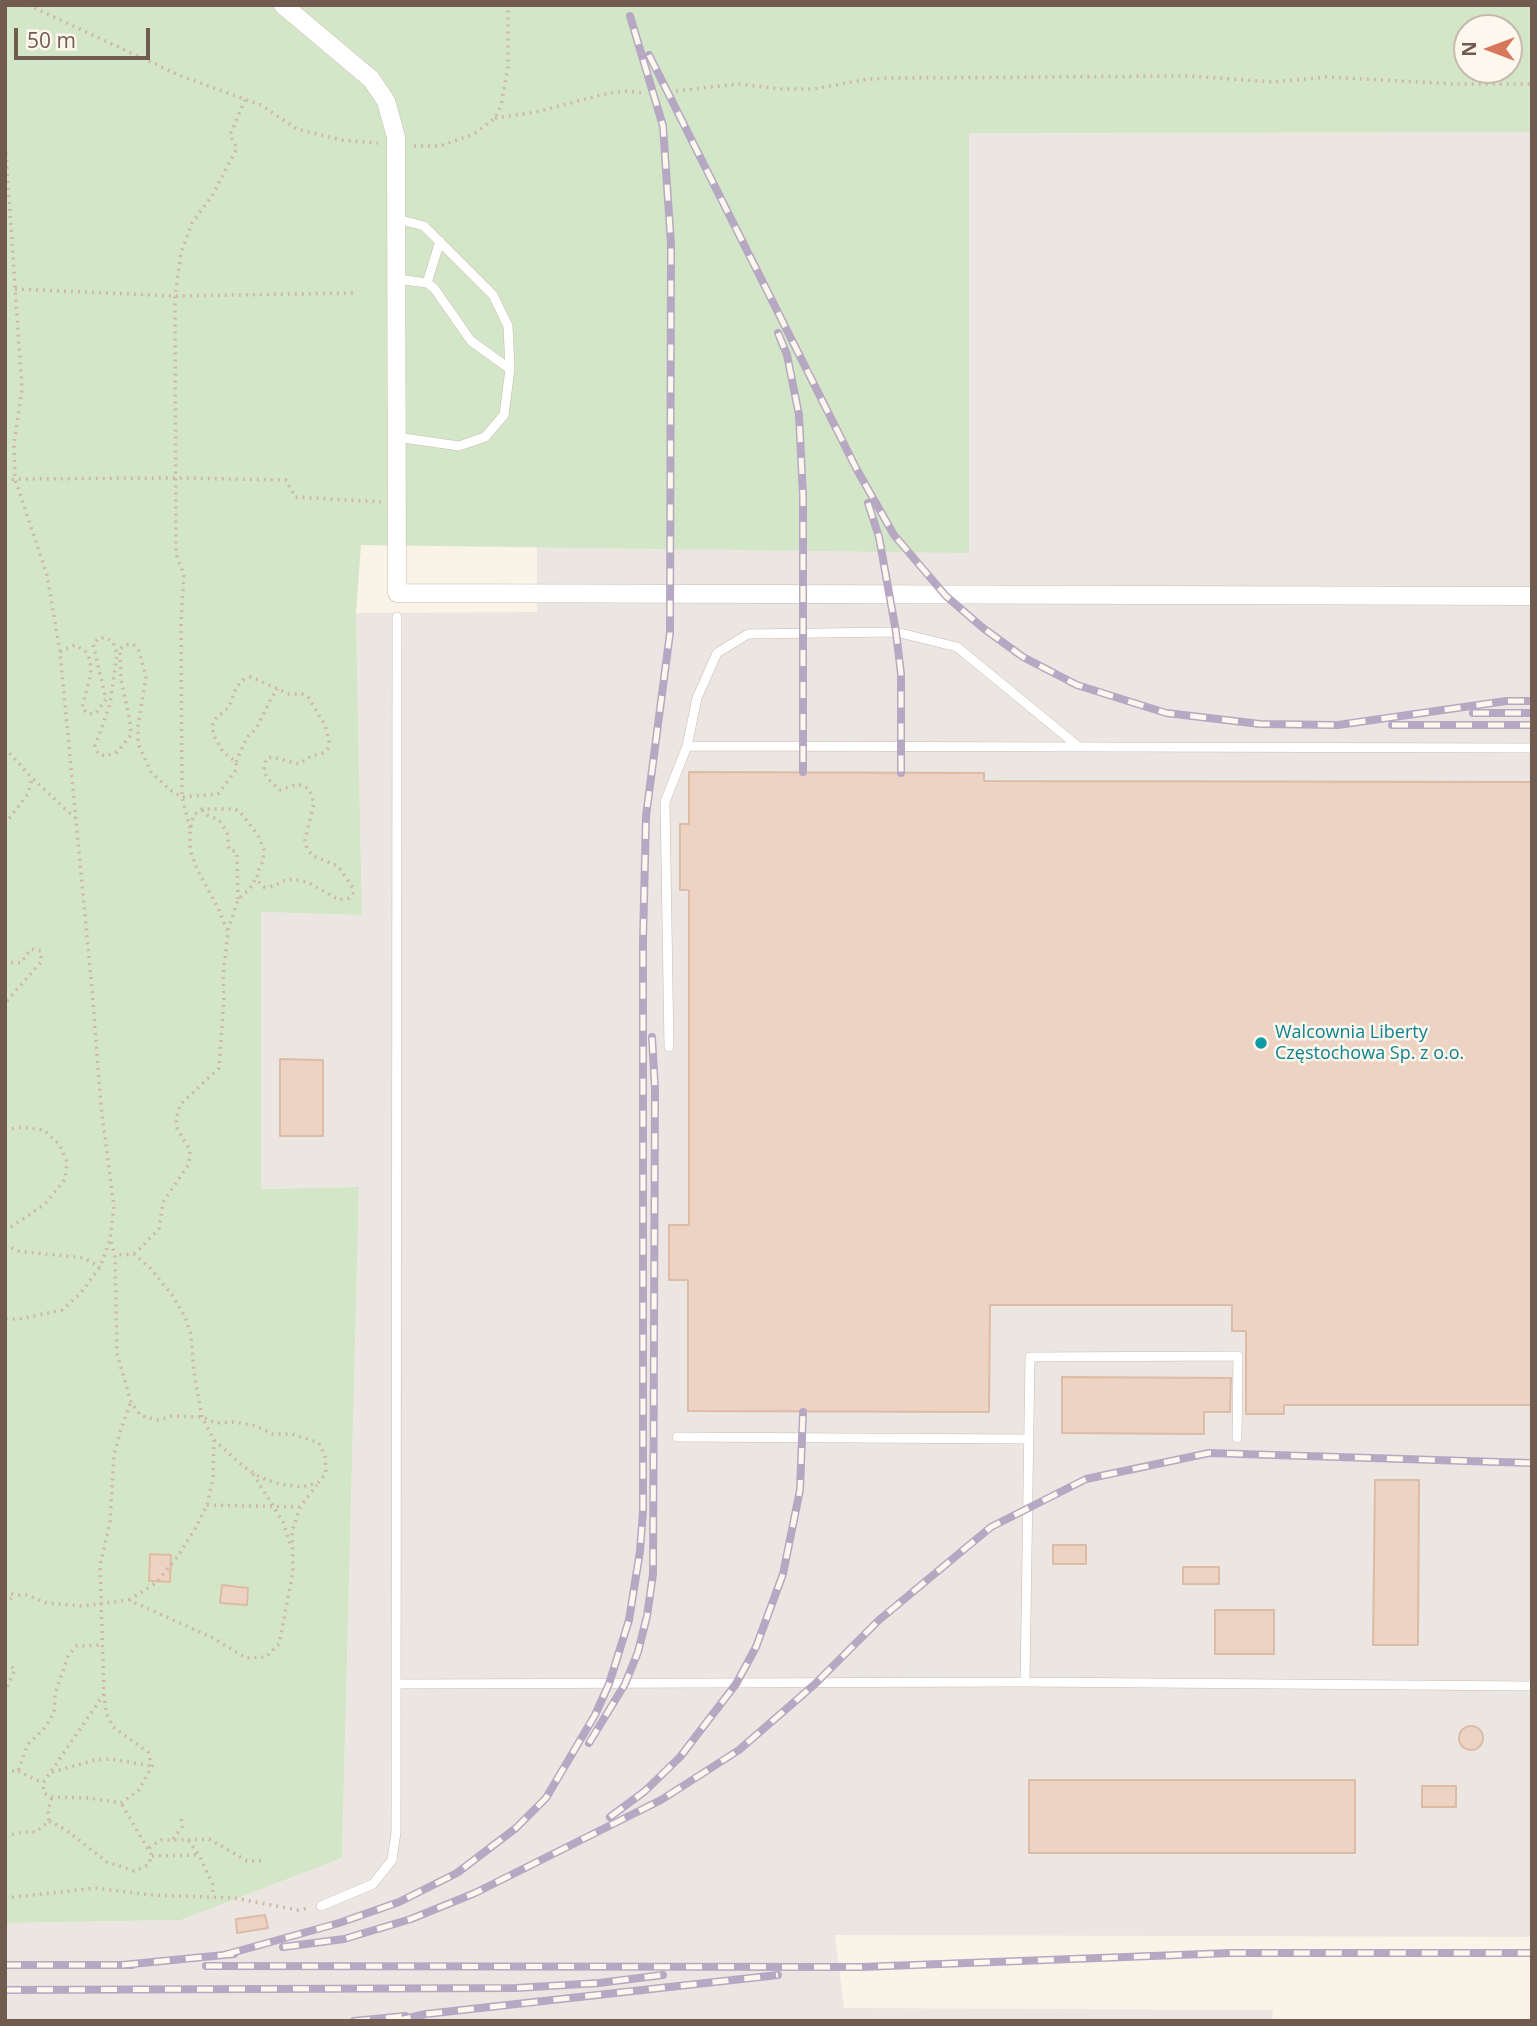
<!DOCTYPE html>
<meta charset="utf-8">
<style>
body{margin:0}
#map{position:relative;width:1537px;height:2026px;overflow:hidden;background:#faf3e8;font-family:"Open Sans",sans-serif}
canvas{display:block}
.frame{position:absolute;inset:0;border:7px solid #715b4f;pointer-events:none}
.north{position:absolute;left:1453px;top:14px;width:70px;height:70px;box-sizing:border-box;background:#fdf7ee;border:2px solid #c5b9ae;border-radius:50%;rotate:270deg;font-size:19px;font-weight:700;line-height:28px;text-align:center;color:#715b4f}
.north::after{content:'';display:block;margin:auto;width:24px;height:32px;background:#d6775b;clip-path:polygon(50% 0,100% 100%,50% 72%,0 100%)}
.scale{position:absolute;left:14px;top:28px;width:136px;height:32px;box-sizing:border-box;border:4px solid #715b4f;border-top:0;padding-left:9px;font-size:21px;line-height:24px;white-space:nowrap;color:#715b4f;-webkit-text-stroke:5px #fdf7ee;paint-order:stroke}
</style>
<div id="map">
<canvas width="1537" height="2026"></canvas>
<div class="frame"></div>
<div class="north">N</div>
<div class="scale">50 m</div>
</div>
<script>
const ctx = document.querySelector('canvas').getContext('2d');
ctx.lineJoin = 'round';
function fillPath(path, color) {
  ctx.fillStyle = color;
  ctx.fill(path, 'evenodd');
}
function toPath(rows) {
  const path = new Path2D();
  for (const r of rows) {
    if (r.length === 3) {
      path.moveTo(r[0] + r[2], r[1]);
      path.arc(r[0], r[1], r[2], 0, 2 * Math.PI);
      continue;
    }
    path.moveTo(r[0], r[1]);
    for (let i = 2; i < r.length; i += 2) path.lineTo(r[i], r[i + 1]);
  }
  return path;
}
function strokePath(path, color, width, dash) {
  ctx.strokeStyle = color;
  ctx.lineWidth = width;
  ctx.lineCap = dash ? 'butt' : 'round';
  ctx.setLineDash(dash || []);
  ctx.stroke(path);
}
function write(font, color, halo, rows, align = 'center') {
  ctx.font = font + ' "Open Sans",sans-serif';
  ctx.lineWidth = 5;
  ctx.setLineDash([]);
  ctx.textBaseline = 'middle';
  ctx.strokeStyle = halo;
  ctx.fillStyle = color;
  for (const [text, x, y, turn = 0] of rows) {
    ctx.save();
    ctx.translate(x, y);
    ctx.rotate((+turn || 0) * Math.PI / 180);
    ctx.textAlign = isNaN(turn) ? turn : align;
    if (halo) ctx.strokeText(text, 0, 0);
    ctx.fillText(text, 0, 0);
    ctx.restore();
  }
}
fillPath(toPath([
 [538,59,1532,106,1532,1937,835,1935,844,2008,1273,2010,1272,2021,5,2021,5,1923,181,1920,342,1858,359,1187,261,1189,261,912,362,915,356,613,537,612]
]), '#ebe6e1');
fillPath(toPath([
 [5,5,1532,5,1532,132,969,133,969,553,361,545,356,613,362,915,261,912,261,1189,359,1187,342,1858,181,1920,5,1923],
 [1467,28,1509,28,1509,70,1467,70]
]), '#d4e6c8');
const building = toPath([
 [689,772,984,773,984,781,1532,782,1532,1405,1284,1405,1284,1414,1246,1414,1246,1331,1232,1331,1232,1305,990,1305,989,1412,688,1411,688,1280,669,1280,669,1225,689,1225,689,890,680,890,680,824,689,824,689,772],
 [280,1059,323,1060,323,1136,280,1136,280,1059],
 [1062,1377,1231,1378,1230,1412,1204,1412,1204,1434,1062,1433,1062,1377],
 [1375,1480,1419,1480,1418,1645,1373,1645,1375,1480],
 [1053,1545,1086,1545,1086,1564,1053,1564,1053,1545],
 [150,1554,171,1555,170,1582,149,1581,150,1554],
 [1183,1567,1219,1567,1219,1584,1183,1584,1183,1567],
 [222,1585,248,1588,247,1605,220,1603,222,1585],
 [1215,1610,1274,1610,1274,1654,1215,1654,1215,1610],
 [1471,1738,12],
 [1029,1780,1355,1780,1355,1853,1029,1853,1029,1780],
 [1422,1786,1456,1786,1456,1807,1422,1807,1422,1786],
 [265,1915,268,1928,237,1933,236,1919,265,1915]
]);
fillPath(building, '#edd3c3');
strokePath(building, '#ddbba5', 2);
const lane = toPath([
 [397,279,427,283,434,288,471,341,510,369],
 [427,283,440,241],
 [396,437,459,446,485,437,504,415,510,369,508,326,493,295,424,226,397,219],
 [687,746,1532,748],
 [669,1047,665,802,687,746,697,698,717,653,748,634,896,632,957,647,1079,747],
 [677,1437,1027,1439],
 [1025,1682,1030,1357,1238,1356,1237,1438],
 [398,1684,1025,1682,1532,1686],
 [321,1906,373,1884,392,1860,396,1832,397,617]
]);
const street = toPath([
 [283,5,371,79,386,101,396,137,397,593,1532,596]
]);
strokePath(lane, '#cbbbaf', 10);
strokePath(street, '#cbbbaf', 19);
strokePath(toPath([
 [28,5,181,76,261,105,297,129,342,140,378,143],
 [676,91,738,84,781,89,814,89,868,79,894,78,1190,76,1273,82,1326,77,1456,84,1532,84],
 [495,118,536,112,601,95,624,91,643,93],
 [5,139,22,389,14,444,15,479,47,575,60,652,92,989,101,1106,114,1207,110,1240,100,1267,80,1294,62,1310,19,1319,5,1319],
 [414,146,440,146,474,134,495,118,501,106,508,66,508,5],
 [15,289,175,296,355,293],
 [5,481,15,479,177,478,286,480,295,497,381,502],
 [60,652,75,645,85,651,90,660,91,673,82,708,88,714,96,713,106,699,93,644,99,638,107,638,113,642,117,654,110,704,95,746,98,754,106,756,117,752,131,735,130,721,121,680,120,649,125,645,133,644,139,651,146,676,138,726,138,744,151,772,170,790,182,797,218,794,236,770,236,762,223,752,214,736,212,726,215,719,229,707,236,688,243,680,251,677,289,694,302,694,308,697,325,725,329,741,328,748,323,753,311,756,299,764,272,757,266,759,264,770,267,778,280,790,298,784,309,789,314,803,305,840,307,849,313,856,338,866,353,888,353,893,349,898,339,900,308,882,292,879,282,881,275,886,264,887,258,881,257,873,263,861,264,850,258,835,240,812,235,809,202,809,194,815,190,830,190,850,197,869,218,908,228,932,223,976,224,998,219,1068,180,1105,176,1119,177,1128,190,1150,189,1164,163,1202,159,1229,134,1254],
 [5,748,32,778,75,818],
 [236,762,247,737,256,729,272,697,278,689],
 [202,810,207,815,219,820,227,833,229,850,235,851,237,854,238,900],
 [5,824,28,794,32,778],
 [190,828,182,797,181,622,184,575,176,554,175,296,181,253,192,223,212,196,237,148,230,135,245,100],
 [228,930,238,900,253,885,256,876],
 [5,960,7,962,21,963,31,949,41,951,41,962,5,1003],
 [5,1130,23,1127,44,1130,59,1144,67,1162,65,1179,45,1204,5,1231],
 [111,1242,115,1255,117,1354,131,1402,141,1416,159,1420,172,1416,202,1417,216,1423,235,1422,256,1426,272,1434,292,1434,305,1438,319,1443,325,1457,326,1473,319,1482,302,1487,279,1484,260,1477,244,1467,214,1440,202,1417,194,1373,191,1334,185,1317,173,1296,150,1268,134,1254,115,1255],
 [5,1245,18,1251,84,1258,100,1267],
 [253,1474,283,1522,290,1544],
 [207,1505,299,1507],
 [5,1591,15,1595,27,1595,47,1603,82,1606,129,1600,213,1638,246,1658,266,1657,279,1644,293,1572,292,1532,300,1507,317,1485],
 [129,1600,156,1583,178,1556,195,1529,207,1505,213,1478,214,1440],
 [5,1604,15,1595],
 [5,1667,11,1666,15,1670,5,1691],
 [104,1694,43,1783,44,1793,52,1797,89,1798,121,1803,139,1790,152,1766,148,1752,113,1727,106,1712,104,1694,100,1565,110,1522,114,1455,121,1429,131,1402],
 [5,1771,18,1771,28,1744,43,1730,54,1713,55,1694,68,1656,76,1646,103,1645],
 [18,1771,43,1783],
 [52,1772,95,1760,111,1759,152,1766],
 [49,1821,66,1830,107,1862,134,1871,148,1865,152,1856,121,1803],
 [5,1836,24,1832,36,1832,49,1821,48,1810,52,1797],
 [173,1839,182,1827,181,1817],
 [188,1840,209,1839,247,1861,262,1861],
 [149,1848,161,1840,188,1840,199,1855,213,1885,212,1897],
 [152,1856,198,1855],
 [5,1898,96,1888,151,1895,234,1898,298,1910,309,1908]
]), '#d1b7a6', 3.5, [2, 5]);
strokePath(lane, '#fff', 9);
strokePath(street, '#fff', 18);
const rail = toPath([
 [649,55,857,470,894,535,946,596,983,628,1023,657,1077,685,1166,713,1260,724,1338,725,1506,701,1532,701],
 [778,333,787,355,799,415,803,496,803,772],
 [868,503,879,537,896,632,901,674,901,773],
 [1473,713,1532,713],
 [1392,725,1532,725],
 [589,1743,625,1684,638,1652,647,1616,653,1574,655,1089,652,1037],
 [610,1817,645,1791,680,1757,736,1684,756,1647,783,1574,800,1490,803,1412],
 [283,1947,344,1939,411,1919,475,1893,661,1800,739,1750,815,1684,879,1620,991,1527,1086,1479,1209,1453,1532,1463],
 [224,1955,339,1923,399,1902,457,1873,516,1828,546,1798,595,1715,609,1684,629,1620,640,1551,643,1511,643,941,646,816,670,633,671,244,663,126,630,16],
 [5,1965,132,1965],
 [122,1965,234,1954],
 [206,1966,861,1967,1231,1953,1532,1953],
 [5,1990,516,1988,599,1983,663,1975],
 [354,2021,405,2016],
 [395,2021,426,2014,778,1975]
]);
strokePath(rail, '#b6a8c3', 8);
strokePath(rail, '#fdf7ee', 5, [16]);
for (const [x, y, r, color] of [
 [1261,1043,7,"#0f9aa8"]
]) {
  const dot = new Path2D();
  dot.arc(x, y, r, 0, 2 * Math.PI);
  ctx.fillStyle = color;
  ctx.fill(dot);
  strokePath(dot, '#fdf7ee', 2.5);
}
write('18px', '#0d838f', '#fdf7ee', [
 ["Walcownia Liberty",1275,1033],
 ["Częstochowa Sp. z o.o.",1275,1054]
], 'left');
</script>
